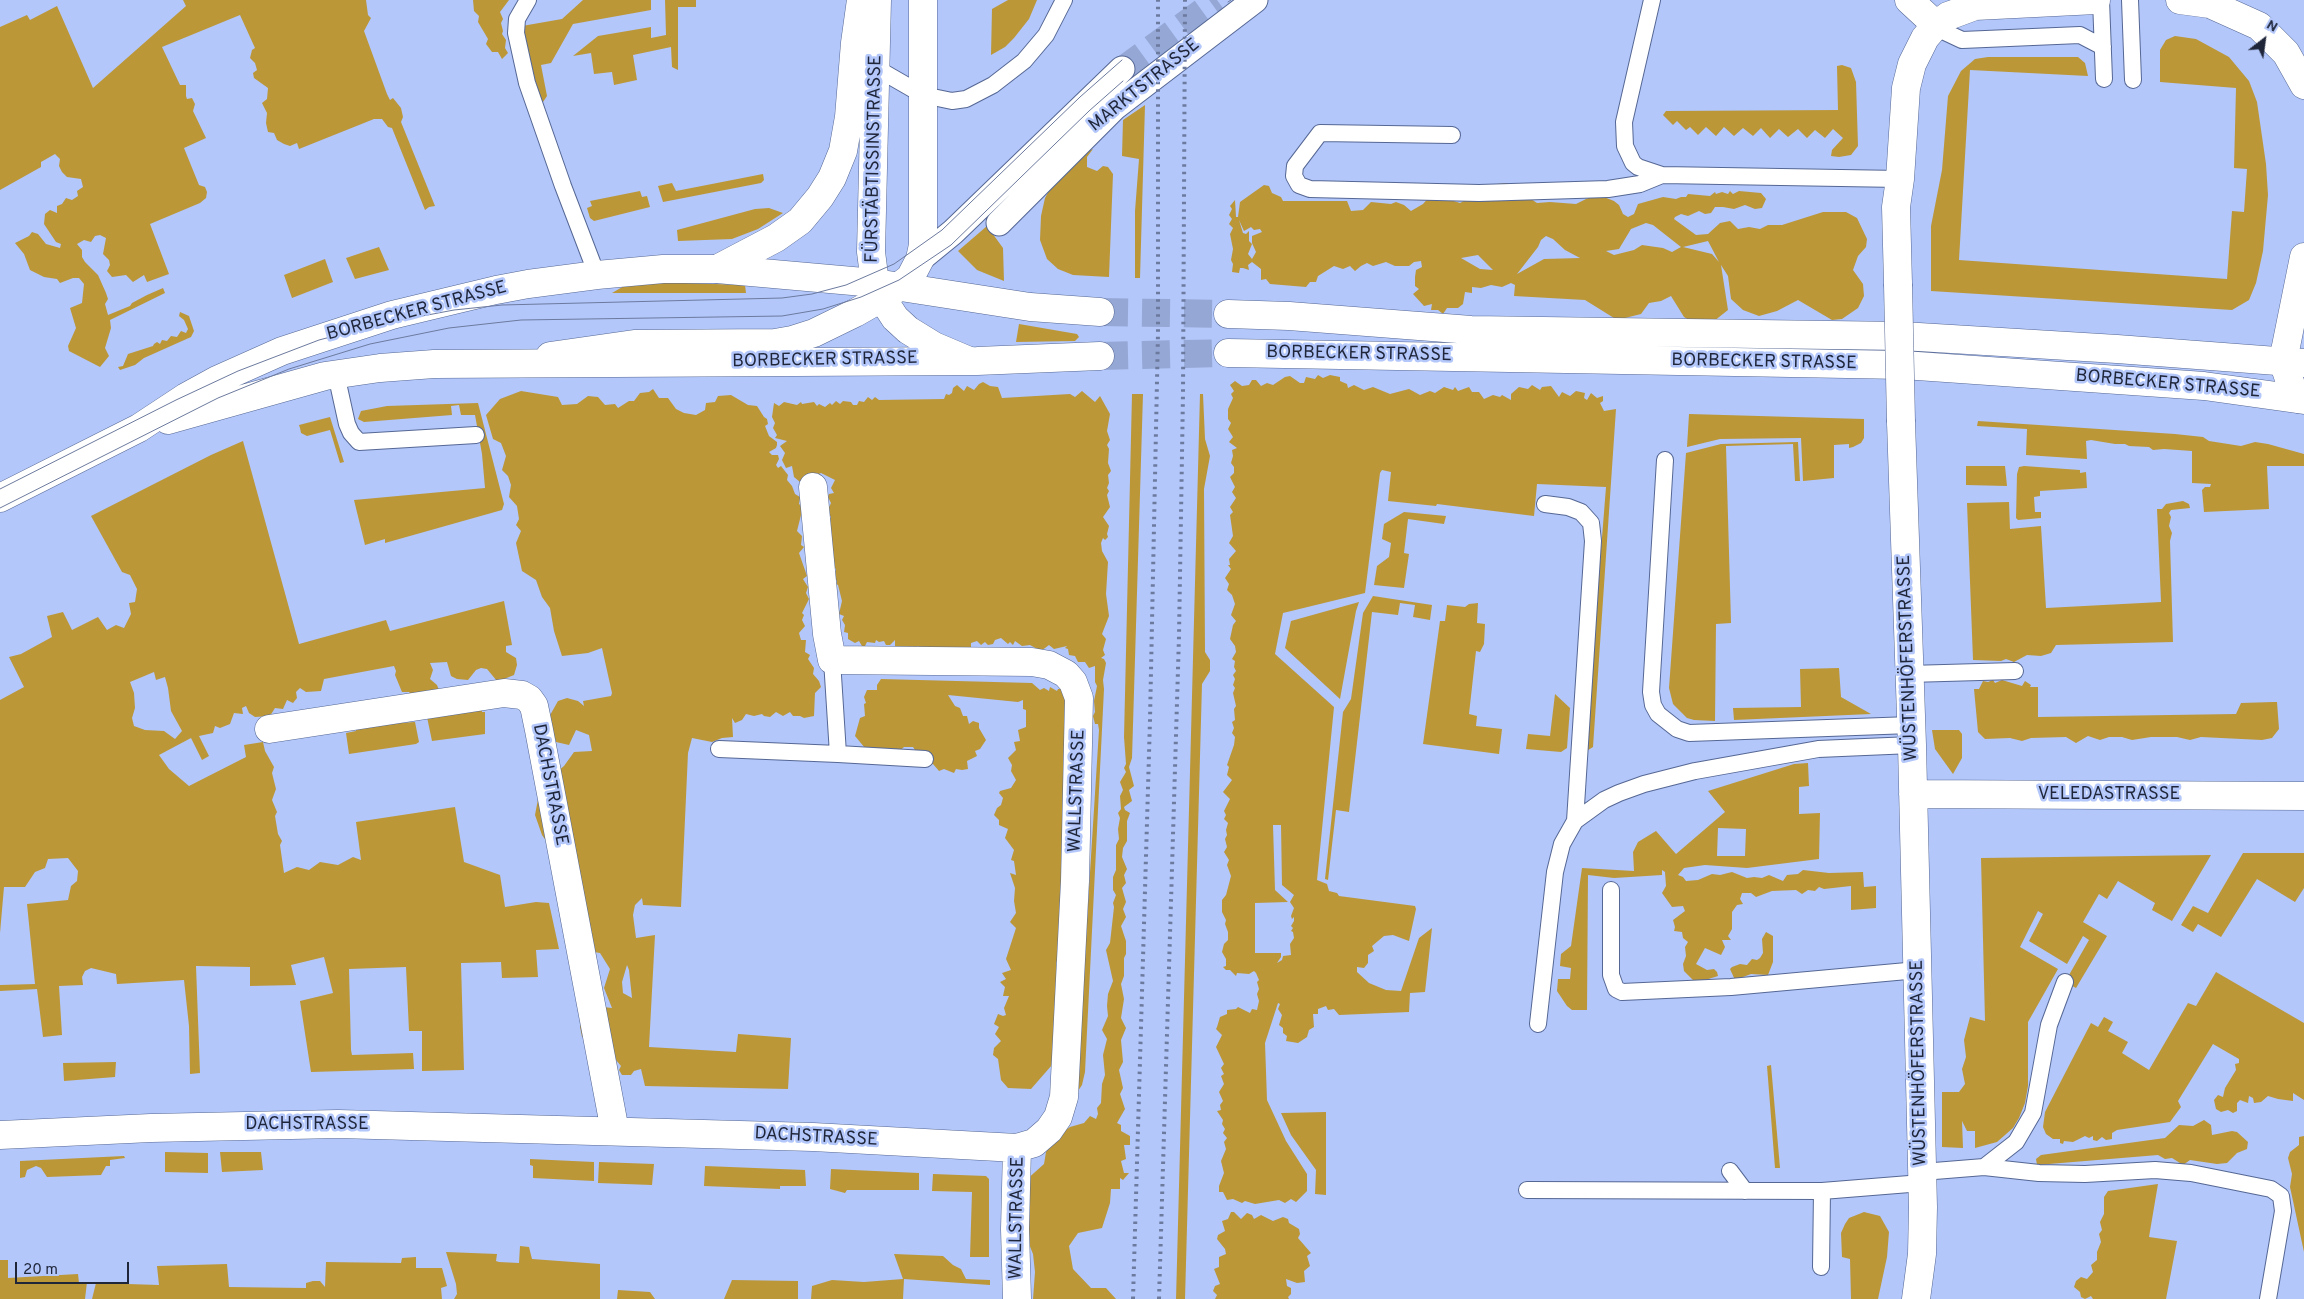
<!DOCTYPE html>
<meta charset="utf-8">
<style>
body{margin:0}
#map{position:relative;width:2304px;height:1299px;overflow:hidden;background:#b3c7fa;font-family:Overpass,sans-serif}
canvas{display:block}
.north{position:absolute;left:2239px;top:15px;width:50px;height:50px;-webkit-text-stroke:4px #b3c7fa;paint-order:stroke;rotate:30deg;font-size:14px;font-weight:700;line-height:20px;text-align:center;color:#1f263a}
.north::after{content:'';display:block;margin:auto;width:18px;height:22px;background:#1f263a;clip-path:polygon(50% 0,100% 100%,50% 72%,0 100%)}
.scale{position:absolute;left:15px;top:1262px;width:114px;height:22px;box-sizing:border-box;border:2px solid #1f263a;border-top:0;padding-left:6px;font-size:15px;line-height:18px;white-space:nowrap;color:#1f263a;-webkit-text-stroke:4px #b3c7fa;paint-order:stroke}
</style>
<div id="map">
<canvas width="2304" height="1299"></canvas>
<div class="north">N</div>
<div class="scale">20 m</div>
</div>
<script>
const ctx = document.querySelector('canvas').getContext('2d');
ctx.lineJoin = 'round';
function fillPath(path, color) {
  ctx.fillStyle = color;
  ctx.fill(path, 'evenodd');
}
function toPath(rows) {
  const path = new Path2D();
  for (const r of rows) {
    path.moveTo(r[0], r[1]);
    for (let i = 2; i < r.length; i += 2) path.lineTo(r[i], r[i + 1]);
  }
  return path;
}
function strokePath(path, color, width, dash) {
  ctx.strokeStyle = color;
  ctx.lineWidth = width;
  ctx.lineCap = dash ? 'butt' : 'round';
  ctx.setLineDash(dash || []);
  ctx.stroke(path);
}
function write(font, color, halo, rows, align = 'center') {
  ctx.font = font + ' Overpass,sans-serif';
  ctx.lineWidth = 5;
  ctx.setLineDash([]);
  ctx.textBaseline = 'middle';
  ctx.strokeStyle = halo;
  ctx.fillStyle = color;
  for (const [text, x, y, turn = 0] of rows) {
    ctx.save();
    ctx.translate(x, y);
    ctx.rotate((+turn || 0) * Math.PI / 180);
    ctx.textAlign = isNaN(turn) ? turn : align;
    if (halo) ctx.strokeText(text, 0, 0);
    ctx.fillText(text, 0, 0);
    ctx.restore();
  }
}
fillPath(toPath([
 [183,0,366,0,368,15,371,18,364,31,387,94,390,100,393,98,401,108,403,117,401,122,435,206,429,207,425,210,392,128,388,127,382,119,374,119,299,149,297,143,290,146,284,144,277,140,274,133,268,132,266,123,267,113,262,103,267,99,268,88,254,78,253,73,257,70,255,63,250,58,252,50,255,48,240,15,162,47,180,85,186,85,186,96,187,99,192,98,195,104,193,111,206,138,184,148,199,185,205,187,207,192,206,198,200,203,150,224,169,274,147,282,144,275,133,282,126,275,112,277,107,271,110,265,109,260,103,254,106,238,100,235,95,236,91,242,84,240,77,244,82,250,82,257,85,262,98,275,106,293,108,299,105,304,108,315,130,306,132,303,147,295,163,288,165,293,110,320,111,328,105,348,109,356,100,367,69,351,68,346,76,328,70,308,82,303,84,284,79,278,73,278,60,283,57,279,44,277,30,270,24,254,15,243,29,236,32,232,38,234,46,244,60,248,61,244,56,242,44,224,45,214,50,210,57,213,57,206,62,204,66,198,72,200,78,196,77,191,83,187,81,179,67,177,62,172,59,166,60,159,55,154,41,162,41,167,0,190,0,27,27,15,30,20,57,6,93,88,186,6],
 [473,0,509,0,500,12,503,19,501,23,503,31,502,34,506,40,505,48,508,53,502,59,498,52,492,52,486,44,488,39,478,22,479,16,474,11],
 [583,0,651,0,651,10,573,24,551,63,541,65,547,96,541,105,522,26,562,19],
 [665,0,696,0,696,7,678,7,678,70,672,67,671,47,633,55,637,80,614,85,612,72,594,74,591,53,573,56,598,36,651,27,651,38,666,35],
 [1008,0,1037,0,1029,19,1014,38,1005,47,991,55,992,9],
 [2175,36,2196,39,2229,57,2249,81,2257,102,2266,164,2268,195,2263,251,2256,283,2249,300,2232,310,1931,291,1931,226,1942,170,1948,96,1961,71,1975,59,1988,57,2078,57,2085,63,2088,76,1970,70,1959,260,2227,279,2232,211,2244,212,2247,169,2234,168,2236,88,2160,82,2160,50,2166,40],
 [1842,65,1851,68,1856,82,1858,146,1851,155,1839,157,1831,156,1832,150,1843,138,1833,129,1825,138,1815,130,1807,138,1798,129,1788,137,1779,129,1770,138,1761,128,1753,136,1743,128,1734,136,1724,127,1716,136,1706,127,1698,135,1690,127,1686,130,1677,121,1673,125,1663,115,1666,111,1838,110,1837,66],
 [1145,105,1140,278,1135,278,1135,211,1139,159,1122,156,1123,120],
 [1093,149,1087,157,1087,167,1097,171,1103,166,1108,167,1113,174,1109,277,1073,275,1058,269,1047,259,1040,240,1041,216,1045,198,1051,187,1084,153],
 [763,174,764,180,761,183,663,202,658,186,672,183,676,191],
 [1507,183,1537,203,1550,202,1576,204,1590,197,1604,197,1614,201,1619,205,1623,214,1628,217,1634,214,1638,204,1663,197,1676,199,1681,197,1686,197,1688,194,1710,196,1715,192,1716,194,1722,192,1728,194,1730,191,1733,194,1739,191,1761,193,1766,199,1762,208,1755,209,1745,205,1734,209,1723,207,1715,207,1711,213,1705,214,1699,211,1688,216,1681,214,1675,217,1674,219,1696,235,1708,234,1720,223,1730,221,1738,229,1749,227,1760,229,1768,225,1782,225,1823,212,1846,212,1857,218,1867,239,1866,247,1858,256,1853,270,1863,284,1864,296,1858,308,1842,319,1832,320,1798,300,1777,311,1759,316,1743,310,1731,299,1728,276,1721,265,1728,310,1709,325,1697,325,1684,317,1671,296,1661,301,1649,303,1641,314,1621,319,1614,318,1585,300,1514,296,1515,285,1511,283,1502,287,1491,285,1481,288,1472,287,1472,293,1465,292,1463,304,1458,308,1447,308,1443,314,1438,310,1431,310,1432,304,1424,306,1413,294,1419,289,1415,286,1415,277,1416,270,1422,267,1421,261,1414,262,1409,266,1395,266,1386,262,1373,266,1367,263,1361,266,1355,271,1350,266,1343,269,1334,266,1318,276,1316,282,1310,282,1306,287,1270,284,1266,279,1261,280,1261,269,1252,262,1248,265,1249,270,1243,268,1240,268,1239,273,1232,272,1233,264,1231,260,1233,249,1230,234,1233,228,1229,224,1232,219,1229,215,1232,209,1230,206,1235,200,1236,217,1238,217,1240,202,1264,185,1269,186,1272,193,1281,197,1283,201,1347,201,1351,211,1363,210,1371,202,1391,204,1396,202,1404,205,1411,211,1423,204,1432,194,1460,203,1497,184],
 [1239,220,1244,231,1251,227,1254,230,1260,229,1262,232,1252,236,1252,243,1256,252,1252,259,1248,254,1252,244,1249,241,1249,231,1246,234,1243,233],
 [1646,223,1653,225,1681,247,1672,252,1663,248,1642,245,1634,250,1614,255,1606,251,1619,249,1631,229],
 [1546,236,1553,239,1565,250,1580,258,1544,259,1517,274,1538,247,1541,240],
 [1708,241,1719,262,1712,254,1683,247],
 [1478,255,1493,270,1480,269,1461,258],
 [640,191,642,197,647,196,650,207,594,221,590,218,587,208,592,206,590,201],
 [769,208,783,213,758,229,732,239,678,241,677,230,755,209],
 [987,226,1003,248,1004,281,977,270,958,251],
 [379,247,389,270,355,279,346,258],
 [325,259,333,282,292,298,284,275],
 [652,282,745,285,746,293,612,293,624,286],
 [180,312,189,316,194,331,191,337,144,358,135,365,120,370,118,367,123,366,128,354,153,346,154,344,157,342,160,344,162,340,167,341,171,336,177,337,181,331,186,333,188,329,184,320,179,316],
 [1019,324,1077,334,1079,337,1075,341,1016,342],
 [1318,375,1323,378,1330,375,1340,377,1340,381,1347,384,1348,388,1354,385,1364,390,1373,387,1390,394,1409,389,1420,395,1430,391,1435,393,1444,387,1453,390,1455,387,1458,391,1469,387,1472,392,1479,392,1484,399,1493,395,1500,397,1502,395,1511,400,1511,394,1519,387,1528,389,1532,385,1540,390,1542,387,1551,386,1559,397,1562,392,1570,396,1576,391,1585,393,1584,398,1587,400,1591,393,1597,398,1603,396,1603,401,1600,403,1604,411,1616,409,1593,747,1585,752,1606,487,1537,484,1534,516,1437,504,1436,506,1388,501,1391,472,1382,470,1380,473,1365,593,1283,613,1275,654,1334,707,1317,880,1327,884,1329,891,1337,893,1339,896,1415,906,1416,909,1409,941,1393,935,1384,936,1372,946,1374,951,1368,955,1368,963,1364,968,1357,967,1357,972,1369,983,1386,990,1401,991,1419,938,1432,928,1425,992,1410,993,1409,1012,1339,1015,1334,1009,1328,1010,1326,1006,1318,1009,1318,1014,1313,1014,1314,1027,1309,1030,1307,1037,1298,1043,1286,1041,1287,1036,1283,1033,1283,1028,1279,1025,1282,1015,1278,1009,1280,1004,1278,1003,1265,1043,1267,1100,1286,1141,1307,1174,1307,1191,1296,1202,1291,1199,1285,1203,1279,1200,1255,1204,1245,1201,1242,1203,1233,1199,1227,1200,1223,1192,1219,1192,1219,1186,1224,1173,1221,1161,1226,1149,1224,1142,1227,1138,1223,1133,1225,1129,1222,1124,1223,1120,1217,1111,1221,1110,1220,1105,1223,1101,1219,1092,1224,1084,1221,1076,1224,1074,1221,1068,1224,1064,1216,1047,1222,1035,1216,1029,1217,1027,1220,1017,1227,1014,1227,1010,1236,1009,1238,1007,1250,1013,1252,1009,1257,1010,1259,1001,1257,994,1259,989,1257,982,1259,980,1256,973,1254,971,1249,974,1237,973,1236,976,1230,970,1226,970,1223,967,1226,966,1226,959,1222,952,1224,944,1228,940,1228,932,1225,924,1226,920,1222,912,1222,900,1226,895,1231,876,1227,865,1229,860,1224,852,1227,847,1225,839,1227,835,1226,830,1228,823,1224,819,1226,815,1224,811,1230,799,1223,792,1232,780,1227,775,1229,767,1227,765,1234,745,1235,737,1232,733,1234,728,1232,722,1235,720,1234,709,1236,706,1233,693,1235,688,1233,685,1235,679,1233,675,1236,671,1234,667,1235,661,1232,659,1236,652,1235,646,1230,639,1233,625,1236,621,1231,615,1235,604,1232,595,1227,590,1229,584,1225,578,1231,569,1228,565,1230,565,1229,559,1236,551,1229,543,1233,536,1230,515,1233,512,1230,507,1236,498,1232,492,1235,487,1230,477,1234,473,1234,467,1231,463,1233,456,1232,450,1237,448,1229,442,1233,437,1228,429,1231,423,1228,419,1228,409,1233,398,1231,394,1234,391,1230,385,1235,381,1242,386,1249,385,1252,380,1256,380,1261,386,1267,383,1273,385,1285,377,1290,376,1300,383,1304,383,1306,377,1315,379],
 [1273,825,1281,825,1282,885,1294,895,1290,902,1294,908,1291,916,1292,919,1294,917,1294,921,1291,926,1293,928,1291,931,1293,932,1294,938,1290,944,1291,955,1283,956,1282,960,1277,963,1281,957,1281,953,1255,953,1255,903,1288,902,1275,890],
 [983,382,990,386,998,387,1002,398,1070,394,1075,397,1082,391,1095,402,1100,396,1110,414,1107,431,1110,440,1107,445,1109,449,1108,463,1111,471,1108,475,1109,483,1107,488,1109,491,1107,495,1110,507,1103,517,1109,526,1107,534,1108,537,1105,540,1103,538,1101,543,1102,551,1108,562,1106,594,1109,616,1102,634,1106,639,1103,650,1105,655,1101,658,1104,659,1106,663,1103,680,1104,689,1085,1072,1082,1085,1076,1094,1099,730,1098,724,1095,724,1093,716,1095,712,1094,701,1097,686,1095,682,1095,666,1089,668,1085,662,1078,662,1075,656,1069,655,1068,649,1065,648,1067,646,1054,649,1049,645,1041,651,1030,645,1022,646,1015,641,1013,645,1010,642,1008,644,1001,638,995,640,993,644,988,645,985,642,981,645,977,641,971,643,971,647,967,650,924,652,918,646,916,650,898,650,895,646,895,640,890,645,886,645,884,641,879,642,876,640,875,643,867,642,865,646,862,646,859,641,855,643,848,639,848,633,844,632,845,625,842,620,844,616,839,614,842,601,838,585,836,584,837,581,834,578,836,569,831,565,831,529,827,525,831,517,827,512,831,503,828,497,829,494,834,493,831,488,835,480,821,473,800,482,794,477,792,466,786,468,782,460,785,453,780,446,787,441,775,438,777,435,773,428,775,423,772,417,774,403,779,406,784,402,797,405,801,402,802,404,814,402,817,406,819,404,825,407,830,403,832,405,836,401,840,404,843,401,851,402,853,405,857,405,859,401,864,402,868,397,872,400,875,397,879,400,944,399,946,394,949,395,952,393,953,388,957,385,964,391,967,386,974,390,979,384],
 [653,389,659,398,668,398,676,409,684,413,696,415,705,410,706,403,715,402,718,396,731,395,748,405,757,406,764,417,767,419,768,424,765,426,769,436,777,442,777,445,776,448,769,452,772,455,778,455,779,459,776,465,778,468,781,466,788,475,787,480,792,486,795,494,800,497,799,504,803,507,797,531,802,536,801,545,804,547,799,553,807,576,803,579,808,587,806,593,809,599,802,613,804,615,802,620,805,626,799,633,801,640,806,640,805,652,810,655,808,659,814,668,813,674,819,681,821,687,815,693,814,716,804,718,800,716,793,716,790,712,783,716,776,712,770,717,764,716,762,714,754,716,746,714,742,720,735,723,732,718,733,737,722,738,712,742,692,738,688,753,681,907,643,905,642,898,635,905,633,915,636,938,655,935,649,1047,736,1052,738,1034,791,1038,788,1089,645,1086,641,1069,634,1071,631,1075,622,1075,619,1070,621,1066,616,1060,611,1061,589,1038,582,1037,580,1027,582,1016,578,1012,585,1005,612,1008,604,988,610,969,600,953,587,951,554,852,542,835,535,815,539,794,553,775,564,766,574,752,592,751,589,735,576,730,569,745,556,742,549,717,558,701,567,698,578,701,584,706,583,701,611,696,612,693,602,648,588,653,562,656,554,631,550,608,542,597,536,580,522,571,516,543,521,531,516,525,519,519,517,506,509,497,511,485,508,476,502,470,506,456,501,443,493,439,486,415,500,399,521,391,558,397,562,405,577,404,588,396,598,397,605,405,615,404,618,408,629,401,634,401,640,393,649,392],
 [627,965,629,970,632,998,623,993,622,982],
 [1132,394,1143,394,1132,758,1129,767,1134,786,1129,790,1132,801,1124,807,1125,810,1130,813,1127,821,1127,841,1123,848,1122,857,1127,869,1124,875,1126,883,1122,888,1126,902,1123,909,1126,917,1121,926,1126,941,1126,954,1124,958,1124,976,1121,984,1124,999,1121,1018,1126,1028,1121,1040,1123,1062,1119,1070,1123,1088,1120,1094,1125,1109,1117,1123,1121,1125,1121,1131,1130,1136,1130,1145,1124,1145,1126,1159,1121,1161,1124,1173,1129,1173,1123,1180,1120,1178,1120,1189,1111,1189,1110,1203,1102,1228,1078,1233,1069,1246,1073,1269,1091,1288,1106,1288,1116,1299,1033,1299,1035,1272,1033,1254,1027,1239,1015,1190,1044,1164,1046,1152,1054,1139,1070,1127,1084,1123,1090,1116,1096,1119,1098,1114,1097,1108,1101,1103,1102,1084,1105,1075,1103,1055,1107,1039,1102,1030,1108,1016,1107,1006,1108,994,1113,981,1106,950,1110,943,1114,907,1113,903,1116,895,1113,890,1113,877,1116,870,1116,845,1119,839,1118,829,1120,818,1118,813,1121,809,1120,796,1123,790,1120,782,1126,772,1124,768,1126,764,1124,737],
 [1200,394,1203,394,1205,439,1210,456,1204,489,1205,652,1210,660,1210,671,1202,684,1185,1299,1176,1299],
 [478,403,504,504,502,510,385,543,385,539,365,545,354,500,485,488,482,454,475,415,461,415,459,405,451,406,452,415,364,422,358,419,361,411,387,406],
 [1689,414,1864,419,1864,438,1861,443,1853,447,1849,448,1849,444,1834,445,1834,478,1803,481,1801,438,1720,439,1687,447],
 [330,417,344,462,340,463,330,430,307,436,301,433,300,428,299,425],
 [1978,421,2175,434,2203,437,2209,441,2241,446,2255,442,2268,444,2304,454,2304,466,2267,466,2269,509,2204,512,2202,490,2205,487,2210,487,2211,484,2192,483,2192,451,2164,449,2153,450,2149,447,2129,446,2125,444,2115,444,2091,440,2086,441,2087,459,2026,455,2027,429,1977,426],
 [243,441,299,644,386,620,390,631,504,601,512,645,506,646,506,652,516,658,517,665,514,675,504,679,497,681,487,669,481,668,476,670,468,680,457,679,451,676,447,662,430,663,433,670,430,679,437,685,440,693,414,698,409,692,402,692,395,675,396,671,394,666,324,679,321,691,306,692,300,688,296,692,297,698,293,703,287,700,283,709,275,708,270,716,255,717,249,713,246,706,242,708,243,714,234,713,230,724,220,728,215,726,213,733,199,736,209,756,202,760,191,738,159,755,169,769,189,786,246,757,244,745,263,742,265,751,274,767,272,773,276,789,272,800,277,812,275,816,278,834,282,841,280,845,284,873,297,867,309,870,320,862,338,865,353,857,361,860,356,822,455,807,464,862,500,875,505,907,536,902,549,903,559,949,536,950,538,977,502,978,501,962,461,963,464,1070,422,1071,422,1031,409,1031,406,967,349,969,351,1050,352,1055,413,1053,414,1069,311,1072,300,1001,333,993,324,957,291,965,296,985,250,986,250,967,196,966,200,1073,190,1074,189,1026,184,980,117,984,116,974,91,968,85,971,82,977,83,985,59,986,62,1035,43,1037,37,989,0,991,0,985,35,984,27,904,68,900,71,886,77,881,78,871,68,858,48,859,45,868,35,872,25,887,4,887,0,933,0,700,24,687,9,657,21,654,52,637,47,616,63,612,72,630,98,617,107,630,116,625,124,628,131,614,129,603,135,602,137,589,130,575,122,572,91,516,211,455],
 [154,672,156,680,165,677,168,688,171,711,182,731,175,739,164,731,145,730,134,726,132,718,135,708,134,693,130,682],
 [1798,442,1800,481,1795,481,1793,444,1726,446,1731,623,1716,624,1715,721,1694,720,1687,718,1673,704,1669,688,1686,453,1721,444],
 [1966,466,2005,466,2007,486,1966,485],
 [2024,466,2080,470,2080,473,2086,472,2087,488,2040,491,2040,496,2034,497,2035,512,2041,512,2041,518,2018,520,2016,518,2017,474,2019,467],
 [2183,501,2189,504,2190,508,2171,510,2169,513,2171,517,2169,526,2172,533,2170,541,2173,642,2056,645,2051,653,2041,656,2027,655,2014,662,2006,659,2001,661,1973,660,1967,503,2009,502,2010,529,2041,526,2046,608,2161,602,2157,509,2162,509,2166,504],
 [1404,512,1446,516,1444,524,1408,519,1404,553,1409,554,1404,588,1374,585,1377,566,1389,557,1391,543,1382,539,1384,524],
 [1373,596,1432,605,1430,620,1413,617,1415,605,1400,603,1398,615,1372,612,1349,812,1336,810,1328,880,1325,879,1343,712,1351,699,1363,613],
 [1359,602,1356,611,1340,699,1285,648,1291,621],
 [1478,603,1477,623,1485,624,1484,644,1480,652,1476,651,1469,714,1477,716,1476,726,1502,729,1499,754,1423,744,1440,621,1445,621,1447,605,1465,607,1469,604],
 [1839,668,1841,697,1871,714,1734,720,1733,708,1801,707,1800,669],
 [881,679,1032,683,1040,690,1044,688,1049,691,1050,687,1057,691,1058,689,1062,689,1066,695,1063,955,1056,963,1060,972,1061,1019,1053,1031,1058,1048,1052,1065,1031,1089,1008,1088,1001,1080,998,1059,993,1055,994,1048,1001,1041,995,1034,999,1027,994,1024,998,1014,1003,1016,1006,1015,1004,1008,1009,996,1003,996,1005,987,1000,982,1006,979,1002,973,1011,970,1006,959,1016,928,1010,922,1016,913,1014,901,1015,888,1010,873,1016,875,1014,861,1011,860,1014,850,1005,838,1008,829,999,825,999,820,994,815,997,808,1001,805,1003,798,999,793,1000,791,1011,788,1016,780,1011,771,1012,765,1008,758,1016,750,1014,742,1020,741,1018,730,1026,727,1026,710,1023,709,1023,700,1018,702,948,695,955,706,960,708,963,716,967,716,969,724,973,721,979,723,979,728,986,740,980,749,975,751,977,756,967,761,968,769,962,770,956,769,954,773,944,769,939,771,933,764,930,765,927,762,927,752,922,750,917,753,913,747,904,747,896,754,865,748,855,736,860,718,865,716,864,704,866,703,864,697,867,690,877,690,877,685],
 [1993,680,1995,683,2002,680,2022,686,2025,681,2031,685,2030,687,2038,687,2038,717,2236,714,2241,703,2273,702,2277,702,2279,729,2272,738,2262,740,2201,737,2190,740,2177,737,2151,737,2132,740,2122,737,2109,737,2100,740,2088,736,2076,743,2066,737,2031,738,2022,741,2010,738,1985,739,1978,732,1974,689,1979,689,1983,681,1988,682],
 [1555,694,1570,708,1567,748,1561,752,1526,749,1528,734,1550,736],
 [482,709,482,712,485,712,485,734,432,741,427,717],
 [415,722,419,742,416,744,349,754,346,733,356,731,355,726],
 [1932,730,1959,730,1962,734,1962,758,1953,774,1935,749],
 [1808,763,1809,786,1799,787,1799,814,1820,813,1819,859,1747,868,1705,865,1684,868,1678,875,1683,877,1686,881,1698,880,1712,874,1720,875,1732,872,1747,878,1754,877,1762,878,1769,875,1783,881,1787,875,1798,874,1803,870,1829,873,1863,872,1864,887,1876,886,1876,908,1851,910,1851,886,1824,889,1819,887,1815,891,1808,890,1802,894,1796,890,1772,891,1756,897,1751,893,1742,893,1740,899,1743,904,1737,905,1732,912,1732,929,1728,936,1731,940,1722,940,1725,947,1721,955,1705,948,1696,964,1707,970,1714,969,1717,972,1718,976,1702,981,1694,981,1684,971,1683,964,1686,956,1685,947,1688,942,1683,938,1682,932,1674,931,1675,927,1673,920,1685,911,1683,906,1672,907,1662,893,1666,886,1665,872,1662,870,1662,875,1614,878,1588,875,1587,1010,1572,1010,1567,1006,1557,991,1558,979,1570,979,1571,968,1560,966,1561,954,1571,946,1582,868,1634,871,1633,852,1638,842,1656,831,1676,854,1725,812,1708,791,1794,764],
 [1718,828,1746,829,1745,856,1717,856],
 [2243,853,2304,853,2304,888,2295,902,2257,879,2221,937,2198,924,2193,932,2181,925,2193,906,2208,913],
 [2211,855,2172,921,2152,910,2155,903,2118,881,2107,899,2099,894,2083,922,2107,936,2076,988,2065,982,2089,940,2083,936,2067,964,2029,941,2043,914,2038,911,2020,947,2058,969,2028,1022,2028,1086,2025,1103,2019,1118,2013,1128,1997,1142,1975,1148,1975,1131,1967,1131,1962,1121,1963,1148,1942,1147,1942,1092,1959,1092,1965,1084,1962,1069,1966,1057,1964,1040,1970,1017,1985,1021,1981,858],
 [1766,932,1773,936,1773,962,1768,975,1751,974,1735,980,1730,969,1732,967,1740,964,1747,965,1752,959,1757,960,1760,958,1763,953,1762,939],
 [2216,972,2304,1023,2304,1100,2293,1093,2293,1101,2278,1099,2268,1096,2261,1102,2254,1103,2253,1098,2249,1096,2248,1103,2240,1100,2237,1103,2237,1111,2233,1113,2228,1110,2221,1112,2216,1109,2214,1100,2218,1095,2223,1097,2225,1088,2236,1070,2235,1064,2239,1063,2239,1059,2213,1044,2178,1101,2181,1107,2170,1122,2117,1130,2112,1133,2112,1139,2106,1140,2102,1137,2097,1141,2093,1140,2093,1136,2089,1138,2085,1136,2073,1142,2064,1141,2063,1144,2060,1143,2060,1139,2053,1139,2046,1134,2043,1127,2045,1112,2091,1023,2098,1027,2104,1017,2113,1022,2108,1031,2128,1042,2122,1053,2149,1070,2188,1003,2196,1006],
 [116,1062,115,1077,64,1081,63,1063],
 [1771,1065,1780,1168,1775,1168,1767,1066],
 [1326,1112,1326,1195,1315,1194,1316,1170,1291,1135,1281,1113],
 [2204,1120,2211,1125,2212,1135,2232,1131,2237,1132,2248,1142,2247,1149,2237,1153,2227,1163,2217,1164,2190,1160,2183,1165,2172,1158,2165,1159,2158,1155,2037,1165,2036,1159,2041,1155,2165,1138,2179,1125,2193,1126],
 [2304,1136,2304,1252,2290,1187,2292,1174,2288,1158,2290,1152,2299,1145,2299,1137],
 [165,1152,208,1153,208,1173,165,1172],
 [220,1152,261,1152,263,1170,222,1172],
 [124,1156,125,1158,110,1160,110,1166,106,1166,101,1175,47,1177,41,1168,36,1166,27,1170,25,1177,20,1178,20,1161],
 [530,1159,594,1162,594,1181,533,1178,533,1166,530,1165],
 [599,1162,654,1164,652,1185,598,1183],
 [705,1166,805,1170,806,1186,780,1186,780,1189,704,1186],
 [831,1169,919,1173,919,1190,847,1190,845,1193,830,1189],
 [933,1174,986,1176,989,1179,989,1257,970,1257,972,1192,932,1191],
 [2158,1184,2149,1237,2177,1241,2166,1299,2093,1299,2091,1296,2085,1299,2081,1297,2080,1292,2074,1287,2076,1281,2081,1277,2087,1279,2093,1272,2091,1265,2097,1260,2097,1252,2101,1242,2099,1234,2102,1230,2100,1222,2104,1214,2104,1197,2108,1191],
 [1231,1212,1234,1212,1241,1219,1247,1213,1252,1215,1254,1219,1261,1215,1273,1221,1283,1217,1288,1219,1289,1223,1299,1229,1300,1234,1298,1238,1311,1253,1307,1256,1310,1266,1304,1271,1305,1282,1297,1283,1286,1279,1287,1286,1291,1288,1291,1294,1288,1297,1289,1299,1215,1299,1217,1295,1213,1291,1215,1286,1220,1284,1214,1269,1219,1267,1219,1257,1226,1254,1225,1249,1217,1239,1218,1235,1225,1231,1222,1221,1228,1219],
 [1864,1212,1880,1216,1889,1232,1887,1257,1878,1299,1851,1299,1850,1259,1842,1257,1841,1233,1845,1224,1849,1218],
 [520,1246,529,1247,532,1259,600,1264,600,1299,454,1299,457,1294,456,1284,446,1252,497,1254,496,1261,499,1262,519,1263],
 [894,1254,943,1256,953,1265,961,1269,966,1279,990,1280,990,1285,904,1279,903,1299,811,1299,812,1286,832,1280,864,1282,903,1279],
 [416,1257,416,1268,442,1268,447,1286,441,1288,442,1299,92,1299,96,1283,159,1285,157,1266,227,1264,229,1287,306,1288,306,1283,313,1281,320,1281,325,1287,326,1262,401,1263,402,1258],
 [0,1260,8,1260,8,1278,78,1274,79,1283,87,1282,85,1299,0,1299],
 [732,1280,798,1281,798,1299,724,1299],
 [618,1290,650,1292,655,1299,617,1299]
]), '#bc9738');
strokePath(toPath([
 [1122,69,1217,0]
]), '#95a7d4', 25, [25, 12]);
strokePath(toPath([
 [1100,312,1228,314],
 [1100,356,1228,353]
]), '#95a7d4', 28, [28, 14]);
const service = toPath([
 [528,0,517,19,516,33,527,83,563,186,597,275],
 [1652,0,1624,122,1625,146,1633,163,1638,167,1662,175,1900,179],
 [2101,0,2104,79],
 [2130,0,2133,80],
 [1936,25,1945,32,1962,40,2080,35,2103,47],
 [876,68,923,95,952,101,966,99,993,85,1024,61,1046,35,1064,0],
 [1452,135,1320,133,1295,166,1294,176,1299,185,1310,189,1479,193,1608,189,1640,184,1662,175],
 [336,374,347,424,351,433,359,442,476,435],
 [1665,460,1651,692,1653,705,1658,714,1677,729,1689,733,1911,725],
 [1909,674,2015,671],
 [719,749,838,754,832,660],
 [838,754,925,759],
 [1575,821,1604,800,1619,793,1644,784,1695,771,1818,749,1912,745],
 [1611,890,1611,975,1616,989,1622,992,1731,987,1918,970],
 [1538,1024,1555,872,1562,844,1575,821,1593,541,1591,523,1581,512,1568,507,1545,504],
 [1984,1167,2016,1142,2033,1113,2049,1025,2065,982],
 [1730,1171,1745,1191],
 [1922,1172,1984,1167,2039,1173,2085,1174,2155,1170,2191,1173,2271,1189,2281,1196,2283,1211,2268,1299],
 [1527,1190,1822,1191,1922,1183],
 [1821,1267,1822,1191]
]);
const pedestrian = toPath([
 [999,223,1115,107,1255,0],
 [920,259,953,232,1122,69]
]);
const minor = toPath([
 [877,0,871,252,875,283,882,298,895,318,908,330,934,346,967,360],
 [1909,0,1936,25],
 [2180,0,2210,4,2259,26,2286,53,2304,85],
 [2304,257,2283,361,2292,388,2299,399,2304,397],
 [717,269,776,238,800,221,820,197,832,178,843,151,849,117,855,43,861,0],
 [1898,284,1896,207,1900,179,1906,88,1912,64,1925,38,1936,25,1948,16,1975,6,2096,0],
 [550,356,634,344,775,343,792,340,814,333,855,313,890,293,910,278,920,259,923,245,923,0],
 [1901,422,1912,745,1923,1207,1922,1254,1916,1299],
 [813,487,827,634,832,660,1032,662,1049,665,1066,674,1073,682,1079,698,1075,881,1064,1097,1058,1117,1049,1130,1034,1143,1017,1148,1015,1229,1017,1299],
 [269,729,504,693,522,695,529,699,534,706,539,730,615,1131],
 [1913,794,2304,796],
 [0,1135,151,1128,338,1124,813,1137,1017,1148]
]);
const tertiary = toPath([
 [1228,314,1289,316,1471,330,1902,336,2117,349,2304,363],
 [1228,353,1903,365,2204,386,2304,400],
 [168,420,325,376,380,368,434,364,977,361,1100,356],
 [0,498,139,428,186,397,217,380,282,351,392,315,496,290,528,284,597,275,663,269,717,269,875,283,1030,307,1100,312]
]);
strokePath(service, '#556794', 18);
strokePath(pedestrian, '#556794', 27);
strokePath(minor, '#556794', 29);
strokePath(tertiary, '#556794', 29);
strokePath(service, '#fff', 16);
strokePath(pedestrian, '#fff', 25);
strokePath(minor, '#fff', 28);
strokePath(tertiary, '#fff', 28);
strokePath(toPath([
 [1228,2,1231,0],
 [0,489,176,400,238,371,319,340,380,324,454,310,502,305,782,298,812,294,846,285,894,264,942,230,1080,97,1122,60],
 [0,508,218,398,289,369,370,344,449,328,521,320,782,316,823,309,861,297,899,280,951,245,1089,111,1123,81]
]), '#6c7a9e', 1);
strokePath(toPath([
 [1133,1299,1150,720,1158,333,1158,0],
 [1159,1299,1179,636,1183,394,1185,0]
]), '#6c7a9e', 4, [2.5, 5]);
const minorBridge = toPath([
 [1898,284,1901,422]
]);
strokePath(minorBridge, '#556794', 29, []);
strokePath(minorBridge, '#fff', 28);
write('18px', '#1f263a', '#b3c7fa', [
 ["MARKTSTRASSE",1145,86,-39],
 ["FÜRSTÄBTISSINSTRASSE",875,159,-89],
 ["BORBECKER STRASSE",417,312,-15],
 ["BORBECKER STRASSE",1359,355,1],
 ["BORBECKER STRASSE",825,361,-1],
 ["BORBECKER STRASSE",1764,363,1],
 ["BORBECKER STRASSE",2168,385,5],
 ["WÜSTENHÖFERSTRASSE",1909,658,-92],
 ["DACHSTRASSE",549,785,79],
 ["WALLSTRASSE",1078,791,-88],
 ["VELEDASTRASSE",2109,795],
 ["WÜSTENHÖFERSTRASSE",1920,1063,-91],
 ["DACHSTRASSE",307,1125],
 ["DACHSTRASSE",816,1138,3],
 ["WALLSTRASSE",1018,1218,-89]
]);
</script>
